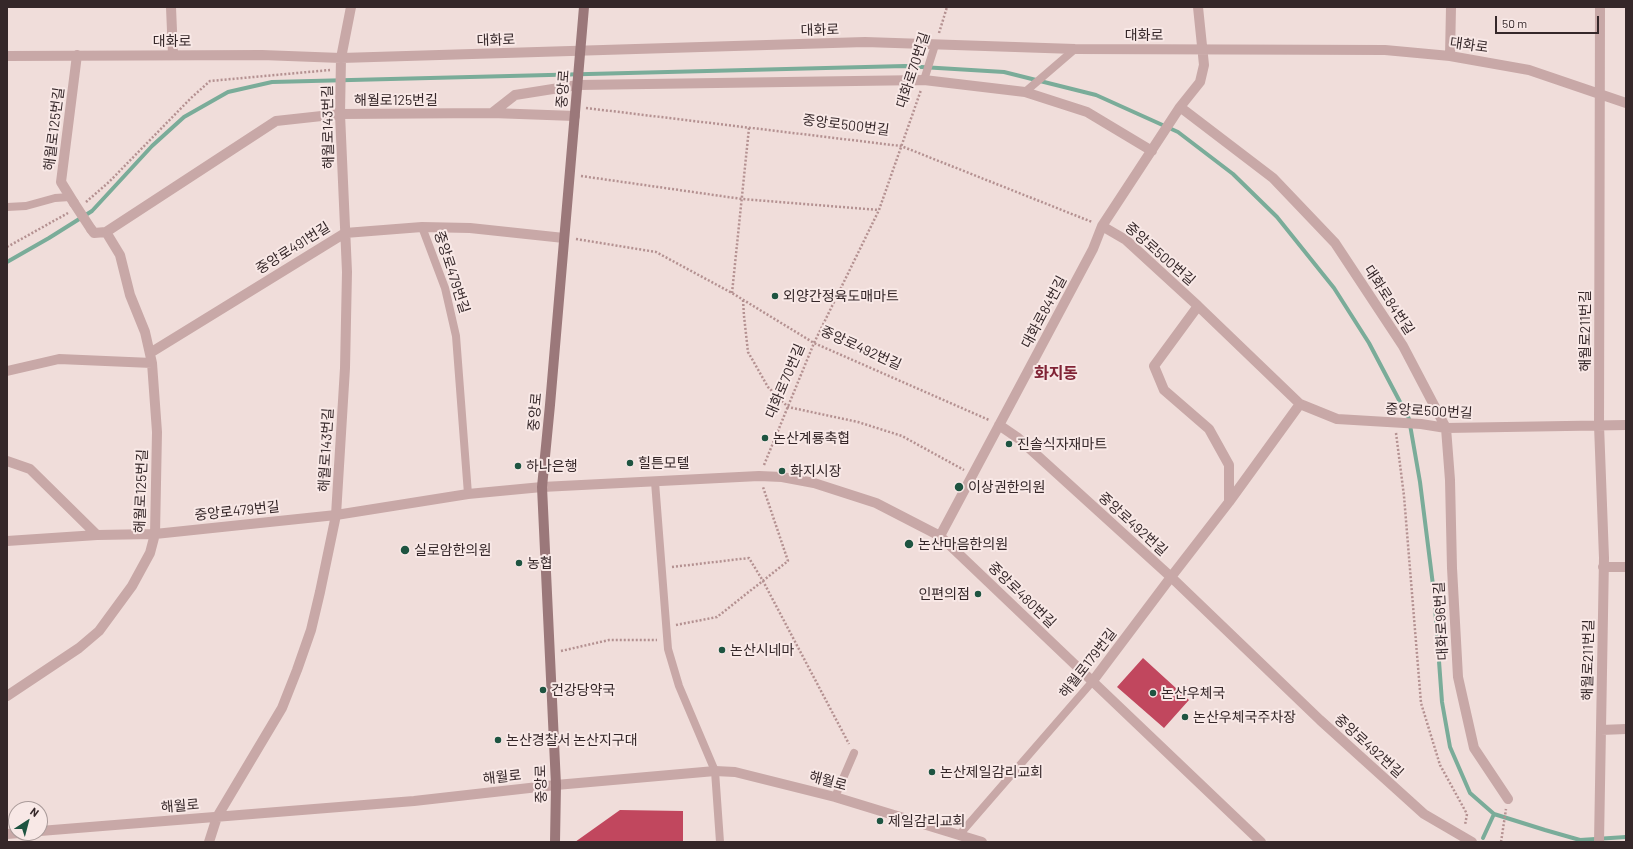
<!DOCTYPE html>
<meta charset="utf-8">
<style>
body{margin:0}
#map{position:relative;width:1633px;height:849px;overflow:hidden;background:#f0ddda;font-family:Barlow,sans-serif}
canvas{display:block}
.frame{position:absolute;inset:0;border:8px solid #352729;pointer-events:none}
.north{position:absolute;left:8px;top:801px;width:40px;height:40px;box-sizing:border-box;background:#f8e8e6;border:1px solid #aa9b9a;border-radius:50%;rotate:36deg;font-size:11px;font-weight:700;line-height:16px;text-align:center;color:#352729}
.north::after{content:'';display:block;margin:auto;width:14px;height:18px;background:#1e5441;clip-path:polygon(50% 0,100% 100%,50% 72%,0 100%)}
.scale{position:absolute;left:1495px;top:16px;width:104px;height:18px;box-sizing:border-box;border:2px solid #352729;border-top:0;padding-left:5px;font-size:12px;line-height:14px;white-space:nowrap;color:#352729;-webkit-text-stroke:3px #f8e8e6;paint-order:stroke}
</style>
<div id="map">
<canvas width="1633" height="849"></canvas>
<div class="frame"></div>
<div class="north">N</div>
<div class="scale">50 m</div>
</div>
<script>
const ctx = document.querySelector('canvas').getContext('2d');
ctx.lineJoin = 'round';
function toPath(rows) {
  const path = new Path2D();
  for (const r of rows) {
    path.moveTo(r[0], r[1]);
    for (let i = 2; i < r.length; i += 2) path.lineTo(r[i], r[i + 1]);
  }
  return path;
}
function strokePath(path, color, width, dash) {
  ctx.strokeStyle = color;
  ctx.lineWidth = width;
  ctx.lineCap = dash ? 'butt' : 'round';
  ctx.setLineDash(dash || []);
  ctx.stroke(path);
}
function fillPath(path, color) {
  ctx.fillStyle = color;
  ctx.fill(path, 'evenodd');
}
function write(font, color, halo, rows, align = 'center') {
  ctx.font = font + ' Barlow,"Noto Sans KR",sans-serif';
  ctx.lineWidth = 4;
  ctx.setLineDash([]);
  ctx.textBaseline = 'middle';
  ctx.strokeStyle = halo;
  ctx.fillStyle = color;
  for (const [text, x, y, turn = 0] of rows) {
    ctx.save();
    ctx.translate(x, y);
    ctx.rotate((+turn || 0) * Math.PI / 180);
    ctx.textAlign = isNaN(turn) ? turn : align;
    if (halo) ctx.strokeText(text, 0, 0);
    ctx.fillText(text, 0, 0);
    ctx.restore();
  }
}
strokePath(toPath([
 [7,262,49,238,92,211,152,146,184,117,228,92,272,82,905,66,1004,72,1096,95,1178,132,1233,174,1277,217,1334,288,1369,343,1409,419,1420,482,1434,593,1442,702,1450,747,1470,793,1494,814,1545,830,1580,840,1626,837],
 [1483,838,1494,814]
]), '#7aac99', 4);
fillPath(toPath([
 [1143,658,1189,700,1164,728,1117,687],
 [620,810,683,811,683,842,575,842]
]), '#c1475e');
strokePath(toPath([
 [939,33,947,7],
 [586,108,901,146,1092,222],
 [581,176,742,199,879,210],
 [86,202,109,182,191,98,210,81,330,70],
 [576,239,656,252,732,293,814,343,989,420],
 [7,247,68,213],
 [732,293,749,128],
 [743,300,744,316,748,352,768,387,788,407,858,422,902,436,964,470],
 [1396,433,1404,496,1421,703,1440,765,1467,814,1465,825],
 [764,465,814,343,879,210,921,90],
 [672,567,749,558,763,581,849,744],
 [676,625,717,617,788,561,763,487],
 [561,651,609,640,657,640],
 [1501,842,1506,809]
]), '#b49191', 2.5, [2, 2]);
strokePath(toPath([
 [924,80,935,45],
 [1025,92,1075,49],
 [7,207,26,206,55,198,70,197],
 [422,227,445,288,456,336,468,494],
 [655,482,668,649,679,686,715,771,720,842],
 [835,797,854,753],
 [960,834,1092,682]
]), '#c8a8a7', 8);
strokePath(toPath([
 [171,7,173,55],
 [7,56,262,55,341,58,865,42,1075,49,1385,50,1450,56,1529,70,1626,103],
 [1450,56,1451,7],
 [1180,107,1273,178,1335,243,1403,346,1446,428,1450,480,1452,568,1458,677,1474,748,1508,799],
 [492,113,515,95,578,85,924,80,1025,92,1087,112,1152,151],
 [74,203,61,182,77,55],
 [1102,226,1126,240,1198,306,1300,404,1337,419,1421,424,1446,428,1626,425],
 [106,232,276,121,340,114,492,113,575,116],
 [1198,306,1154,366,1164,390,1209,429,1229,465,1229,502],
 [150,353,345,233,422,227,470,228,564,238],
 [7,371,59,359,152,363],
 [999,425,1018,438,1171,577,1320,720,1424,814,1472,842],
 [7,461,30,469,97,535],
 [940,536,1093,249,1102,226,1180,107,1200,82,1204,65,1198,7],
 [7,541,97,535,155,534,336,515,468,494,542,487,759,476,782,477,814,483,876,503,940,536,1261,842],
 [1603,567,1626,567],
 [1092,682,1171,577,1229,502,1300,404],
 [7,696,79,648,99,631,132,586,150,553,155,534,157,432,152,363,145,332,130,295,120,255,106,232,94,233,91,229],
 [1601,730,1626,729],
 [40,831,414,801,556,785,715,771,735,772,835,797,982,842],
 [7,834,20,833],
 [209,842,217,817,282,708,297,670,311,630,320,592,336,515,345,368,347,272,340,114,341,58,351,7],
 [1599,842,1604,558,1599,425,1600,7]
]), '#c8a8a7', 10);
strokePath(toPath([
 [555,842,556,785,542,487,550,405,584,7]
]), '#9b787a', 10);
strokePath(toPath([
 [74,203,91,229]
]), '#c8a8a7', 10);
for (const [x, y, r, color] of [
 [775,296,4,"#1e5441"],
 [765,438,4,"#1e5441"],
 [1009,444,4,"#1e5441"],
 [630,463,4,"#1e5441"],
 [518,466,4,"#1e5441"],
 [782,471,4,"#1e5441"],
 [959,487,5,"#1e5441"],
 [909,544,5,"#1e5441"],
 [405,550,5,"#1e5441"],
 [519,563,4,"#1e5441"],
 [978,594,4,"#1e5441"],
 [722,650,4,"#1e5441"],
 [543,690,4,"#1e5441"],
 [1153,693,4,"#1e5441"],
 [1185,717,4,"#1e5441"],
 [498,740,4,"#1e5441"],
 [932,772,4,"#1e5441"],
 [880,821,4,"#1e5441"]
]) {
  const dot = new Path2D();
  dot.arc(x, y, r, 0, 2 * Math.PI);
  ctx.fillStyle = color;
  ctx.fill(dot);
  strokePath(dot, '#f8e8e6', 1.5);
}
write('14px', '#352729', '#f8e8e6', [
 ["대화로",820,30,-2],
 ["대화로",1144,35],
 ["대화로",496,40,-2],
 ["대화로",172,41],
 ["대화로",1469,45,8],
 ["대화로70번길",913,70,-72],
 ["중앙로",563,89,-86],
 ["해월로125번길",396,100],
 ["중앙로500번길",846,125,7],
 ["해월로143번길",328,127,-91],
 ["해월로125번길",54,129,-83],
 ["중앙로491번길",293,248,-32],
 ["중앙로500번길",1160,254,41],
 ["중앙로479번길",452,272,72],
 ["대화로84번길",1389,300,57],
 ["대화로84번길",1044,312,-62],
 ["해월로211번길",1585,331,-90],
 ["중앙로492번길",861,348,24],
 ["대화로70번길",785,381,-67],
 ["중앙로500번길",1429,411,3],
 ["중앙로",535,412,-85],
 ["해월로143번길",326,450,-87],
 ["해월로125번길",141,491,-88],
 ["중앙로479번길",237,511,-6],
 ["중앙로492번길",1133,524,42],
 ["중앙로480번길",1022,595,44],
 ["대화로96번길",1441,621,-93],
 ["해월로211번길",1588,660,-89],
 ["해월로179번길",1088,663,-52],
 ["중앙로492번길",1369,746,42],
 ["해월로",502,777,-6],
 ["해월로",828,781,15],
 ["중앙로",541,784,-91],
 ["해월로",180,806,-5]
]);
write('14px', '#352729', '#f8e8e6', [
 ["외양간정육도매마트",783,296],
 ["논산계룡축협",773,438],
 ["진솔식자재마트",1017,444],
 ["힐튼모텔",638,463],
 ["하나은행",526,466],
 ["화지시장",790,471],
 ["이상권한의원",968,487],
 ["논산마음한의원",918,544],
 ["실로암한의원",414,550],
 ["농협",527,563],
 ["인편의점",970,594,"right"],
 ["논산시네마",730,650],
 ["건강당약국",551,690],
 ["논산우체국",1161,693],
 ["논산우체국주차장",1193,717],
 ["논산경찰서 논산지구대",506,740],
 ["논산제일감리교회",940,772],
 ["제일감리교회",888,821]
], 'left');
write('bold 16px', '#802335', '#f8e8e6', [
 ["화지동",1056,374]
]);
</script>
